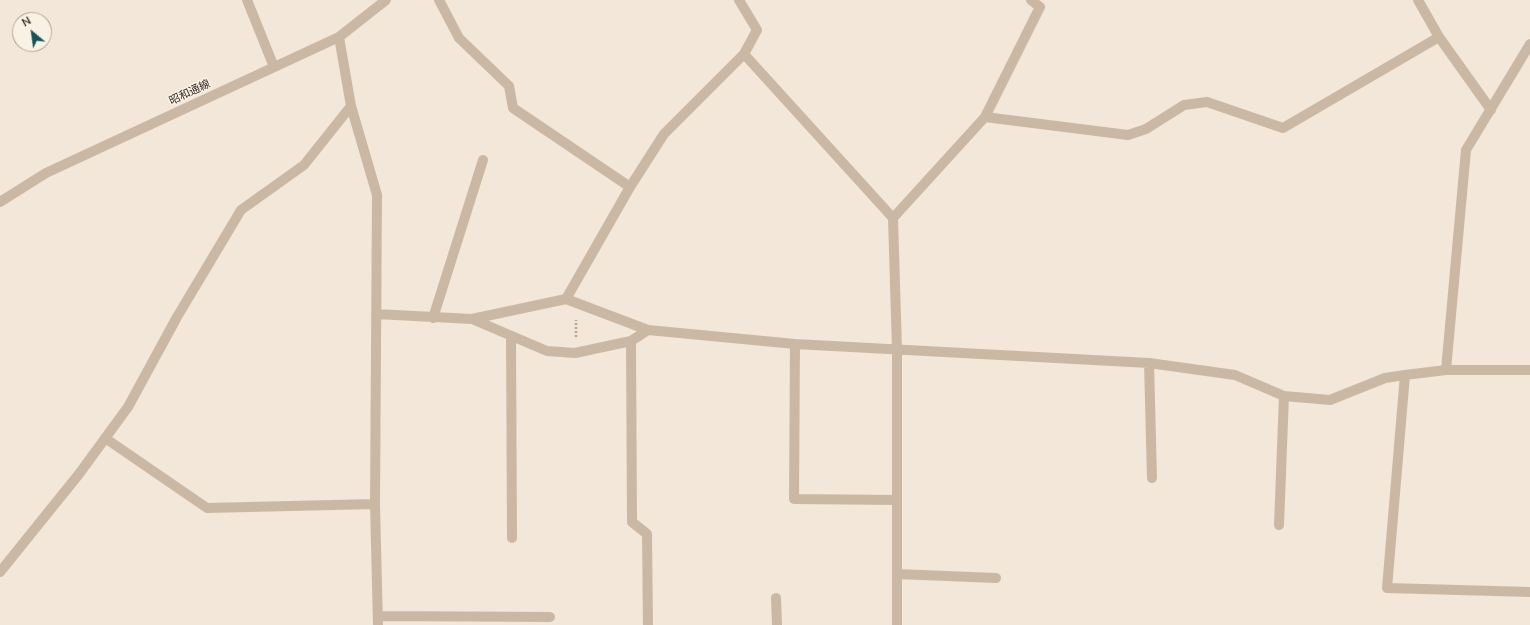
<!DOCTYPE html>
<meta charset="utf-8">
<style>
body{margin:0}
#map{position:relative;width:1530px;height:625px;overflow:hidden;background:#f2e7d8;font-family:"Nunito Sans",sans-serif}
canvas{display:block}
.north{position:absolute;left:12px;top:12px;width:40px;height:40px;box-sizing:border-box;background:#faf1e5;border:1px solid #aca299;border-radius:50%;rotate:331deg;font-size:11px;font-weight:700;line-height:16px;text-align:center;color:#362c26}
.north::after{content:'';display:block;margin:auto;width:14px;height:18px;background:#1a5259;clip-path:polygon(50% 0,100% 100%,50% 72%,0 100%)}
</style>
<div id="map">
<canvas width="1530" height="625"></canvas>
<div class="north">N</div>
</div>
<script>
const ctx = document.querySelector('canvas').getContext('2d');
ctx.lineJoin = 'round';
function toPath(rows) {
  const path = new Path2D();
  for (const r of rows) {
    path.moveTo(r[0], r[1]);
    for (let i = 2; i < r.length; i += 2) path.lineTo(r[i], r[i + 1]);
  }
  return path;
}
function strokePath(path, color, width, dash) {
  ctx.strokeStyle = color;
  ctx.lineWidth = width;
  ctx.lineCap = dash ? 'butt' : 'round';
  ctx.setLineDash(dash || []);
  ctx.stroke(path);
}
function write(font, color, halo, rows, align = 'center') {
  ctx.font = font + ' "Nunito Sans","Noto Sans JP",sans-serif';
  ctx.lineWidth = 3;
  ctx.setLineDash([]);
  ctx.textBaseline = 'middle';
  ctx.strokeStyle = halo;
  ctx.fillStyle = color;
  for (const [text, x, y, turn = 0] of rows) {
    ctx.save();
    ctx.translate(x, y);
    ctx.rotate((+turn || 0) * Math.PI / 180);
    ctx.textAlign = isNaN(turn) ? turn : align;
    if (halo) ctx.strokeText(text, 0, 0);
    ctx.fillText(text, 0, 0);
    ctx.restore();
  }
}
strokePath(toPath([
 [576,337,576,320]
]), '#b7a28e', 2.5, [2, 2]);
strokePath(toPath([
 [439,0,459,38,509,86,513,108,630,187]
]), '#cbb8a4', 10);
strokePath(toPath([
 [247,0,274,67],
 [739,0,757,30,744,54,893,218,897,350,897,625],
 [1418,0,1439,37,1491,110],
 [339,37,351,106,377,195,375,504,378,625],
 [985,117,1128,135,1146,129,1184,105,1207,102,1283,128,1439,37],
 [0,202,46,173,339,37,386,0],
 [893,218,985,117,1040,7,1031,0],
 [566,299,630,187,664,134,744,54],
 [376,314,472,319,547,351,575,353,631,341,648,330,795,344,1149,363,1235,375,1284,396,1330,400,1385,378,1405,375,1446,370,1530,370],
 [433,318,483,160],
 [472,319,566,299,648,330],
 [511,336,512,538],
 [631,341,632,522,647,534,648,625],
 [795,344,794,499,897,500],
 [1149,363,1152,478],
 [1446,370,1466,150,1530,44],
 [1405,375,1387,588,1530,592],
 [105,438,207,508,375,504],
 [1279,525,1284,396],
 [0,572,79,474,128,407,177,317,241,210,304,165,351,106],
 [897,574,996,578],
 [776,598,777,625],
 [378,616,550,617]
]), '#cbb8a4', 10);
write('11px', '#362c26', '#faf1e5', [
 ["昭和通線",190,93,-25]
]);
</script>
